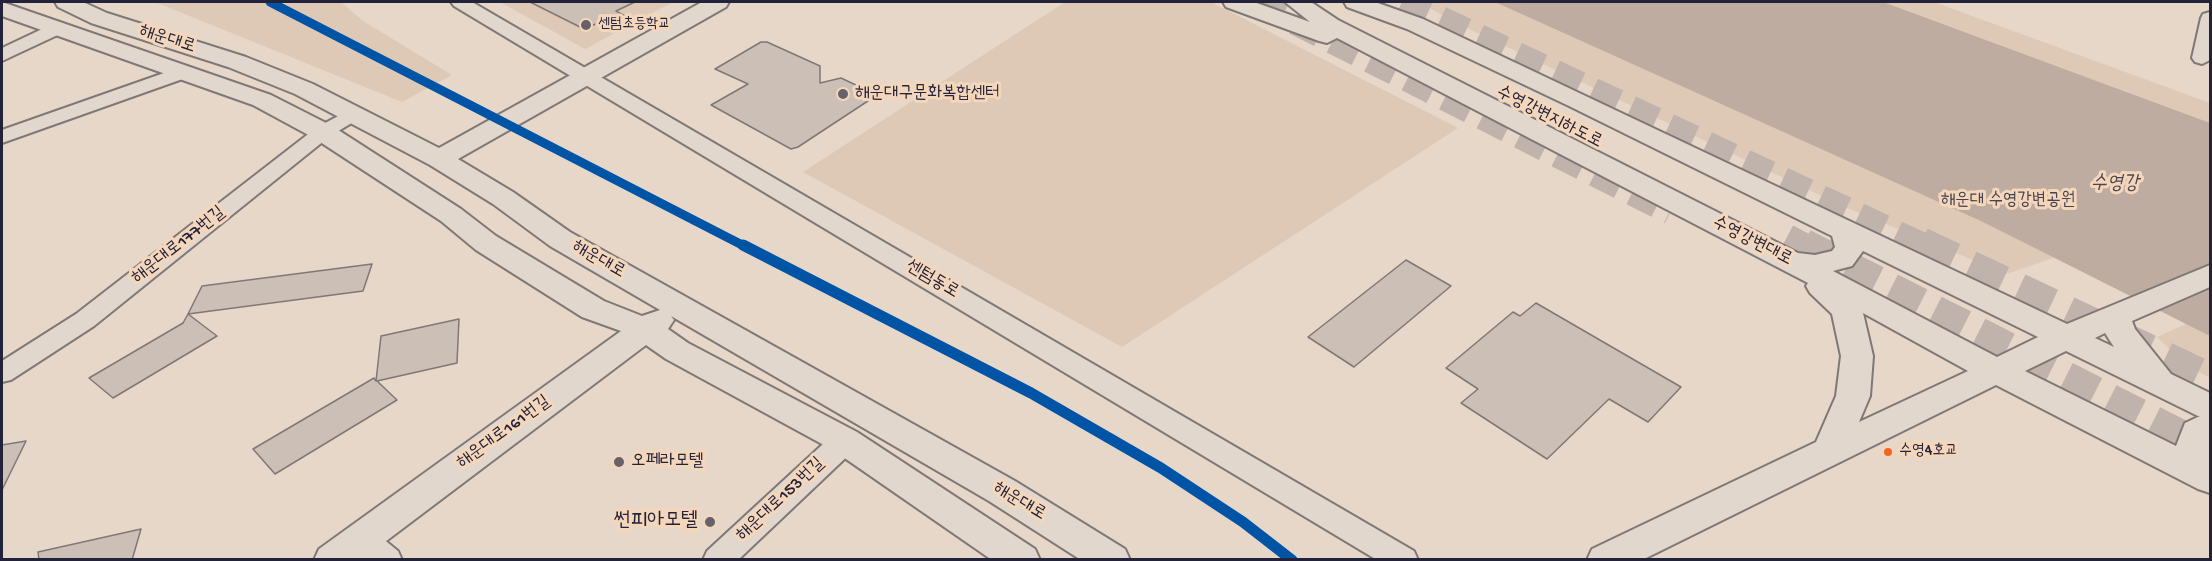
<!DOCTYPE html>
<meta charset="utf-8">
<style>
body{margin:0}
#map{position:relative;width:2212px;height:561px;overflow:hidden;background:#e7d7c8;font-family:"Gochi Hand",sans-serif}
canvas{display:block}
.frame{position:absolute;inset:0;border:3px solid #22223b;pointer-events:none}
</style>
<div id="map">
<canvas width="2212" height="561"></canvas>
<div class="frame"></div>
</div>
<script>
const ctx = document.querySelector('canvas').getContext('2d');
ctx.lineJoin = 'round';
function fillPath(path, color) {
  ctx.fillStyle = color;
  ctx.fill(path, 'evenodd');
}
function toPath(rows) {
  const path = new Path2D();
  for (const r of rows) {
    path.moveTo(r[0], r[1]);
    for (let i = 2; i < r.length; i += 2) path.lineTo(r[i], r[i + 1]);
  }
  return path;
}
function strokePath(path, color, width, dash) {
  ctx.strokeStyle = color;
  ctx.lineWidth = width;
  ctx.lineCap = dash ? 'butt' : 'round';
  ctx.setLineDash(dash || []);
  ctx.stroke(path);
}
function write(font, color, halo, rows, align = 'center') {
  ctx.font = font + ' "Gochi Hand","Poor Story",sans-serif';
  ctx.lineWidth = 6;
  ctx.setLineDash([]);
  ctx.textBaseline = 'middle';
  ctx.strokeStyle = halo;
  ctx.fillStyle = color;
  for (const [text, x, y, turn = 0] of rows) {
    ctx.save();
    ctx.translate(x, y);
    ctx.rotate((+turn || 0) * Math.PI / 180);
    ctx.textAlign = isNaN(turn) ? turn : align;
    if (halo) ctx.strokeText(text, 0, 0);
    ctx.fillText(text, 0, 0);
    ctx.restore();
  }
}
fillPath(toPath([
 [155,2,341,2,363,21,452,75,402,102],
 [500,2,673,2,585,49],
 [1065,2,1211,2,1458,128,1122,347,803,172]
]), '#ddc9b6');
fillPath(toPath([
 [1418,2,1934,2,2210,103,2210,203,2007,274,1847,208,1461,25],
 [2210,313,2210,378,2185,364,2157,337]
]), '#dec9b6');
fillPath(toPath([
 [1495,2,1883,2,2210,123,2210,336,1983,222]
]), '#beaca1');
const building = toPath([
 [530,2,635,2,616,11,625,16,604,26,598,23,584,29,530,2],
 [761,42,767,42,820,66,820,83,841,78,877,95,798,147,791,149,711,105,748,84,715,69,761,42],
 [1406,260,1451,286,1354,367,1308,337,1406,260],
 [372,264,363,291,188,314,202,286,372,264],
 [1536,303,1605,343,1681,387,1648,422,1609,399,1547,459,1461,403,1478,389,1446,368,1513,312,1520,316,1536,303],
 [188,314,217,336,113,398,89,378,183,323,188,314],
 [459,319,457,363,377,381,397,400,275,474,253,449,374,378,376,381,381,336,459,319],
 [26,441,2,490,2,445,26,441],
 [141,529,132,560,39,560,38,552,141,529]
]);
fillPath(building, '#cbbfb6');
strokePath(building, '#7f7876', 1.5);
strokePath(toPath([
 [1787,237,1806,247]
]), '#c0b3ac', 26, [26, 13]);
strokePath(toPath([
 [1803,245,2210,451]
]), '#c0b3ac', 33, [33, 16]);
strokePath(toPath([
 [1258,2,1671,211],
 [1402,2,1923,247]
]), '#c0b3ac', 28, [28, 14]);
strokePath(toPath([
 [1920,245,2210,381]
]), '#c0b3ac', 36, [36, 18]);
const minor = toPath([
 [451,2,472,2,1414,551,1418,560,1377,560,454,6,451,2],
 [2210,12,2210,60,2202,64,2195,62,2192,58,2201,18,2203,14,2210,12],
 [57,22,64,24,66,28,64,32,2,61,2,48,57,22],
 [184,66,191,68,194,72,191,76,2,143,2,130,184,66],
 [353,108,360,110,363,114,360,118,330,136,94,326,11,380,2,382,2,361,76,314,316,128,353,108],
 [845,430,855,433,859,441,855,449,738,560,703,560,707,551,835,433,845,430],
 [361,526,371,529,398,551,402,560,365,560,351,547,346,538,351,529,361,526]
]);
const major = toPath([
 [2,2,271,95,332,126,461,209,496,236,604,301,642,316,660,310,550,246,493,204,430,165,295,94,228,67,91,23,58,7,55,2,83,2,107,13,246,57,313,84,439,148,702,2,729,2,726,7,458,159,513,192,570,232,1015,481,1125,549,1130,560,1081,560,989,501,671,316,674,320,668,329,688,343,857,432,1035,549,1040,560,992,560,833,450,666,359,646,345,361,560,314,560,319,549,621,331,582,317,476,250,441,221,314,138,253,105,2,16,2,2],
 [1223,2,1254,2,1310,22,1285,2,1311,2,1338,20,1798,253,1815,255,1832,251,1835,247,1832,236,1569,106,1407,29,1347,7,1344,2,1375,2,1423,19,2067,324,2210,265,2210,287,2132,321,2135,329,2171,374,2210,393,2210,493,2198,489,1996,385,1642,560,1587,560,1592,549,1816,442,1836,396,1841,356,1832,314,1810,293,1806,286,1808,283,1337,38,1327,43,1319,41,1226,7,1223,2],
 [1863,251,2038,337,1997,357,1833,271,1852,266,1863,251],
 [1863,313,1968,371,1859,422,1870,396,1873,356,1863,313],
 [2105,333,2110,341,2114,347,2095,338,2105,333],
 [2066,351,2198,416,2200,416,2185,423,2176,446,2025,371,2066,351]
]);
strokePath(minor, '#7f7876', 4);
strokePath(major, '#7f7876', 4);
fillPath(minor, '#e2d7cd');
fillPath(major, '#e2d7cd');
strokePath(toPath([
 [270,2,746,247]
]), '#0054a6', 9);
strokePath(toPath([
 [743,245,1031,393,1161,468,1243,522,1292,560]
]), '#0054a6', 11);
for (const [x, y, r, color] of [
 [586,25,6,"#67616c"],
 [843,94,6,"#67616c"],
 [1888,452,5,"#f26522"],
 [619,462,6,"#67616c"],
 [710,522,6,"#67616c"]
]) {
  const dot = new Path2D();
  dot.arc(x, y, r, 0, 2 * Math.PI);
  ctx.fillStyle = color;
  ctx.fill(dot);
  strokePath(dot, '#f4d7bb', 2);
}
write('15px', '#22223b', '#f4d7bb', [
 ["센텀초등학교",598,25]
], 'left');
write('16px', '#22223b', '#f4d7bb', [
 ["수영4호교",1899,452]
], 'left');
write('18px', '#22223b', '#f4d7bb', [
 ["해운대로",167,40,18],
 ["수영강변지하도로",1549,118,27],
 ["수영강변대로",1752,242,27],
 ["해운대로177번길",179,246,-38],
 ["해운대로",598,260,30],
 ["센텀동로",932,280,31],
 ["해운대로161번길",504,433,-36],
 ["해운대로153번길",781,500,-43],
 ["해운대로",1019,502,31]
]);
write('18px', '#22223b', '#f4d7bb', [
 ["해운대구문화복합센터",855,94],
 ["오페라모텔",631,462]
], 'left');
write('18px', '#464151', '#f4d7bb', [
 ["해운대 수영강변공원",2008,201]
]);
write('italic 20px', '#4b4654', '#f4d7bb', [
 ["수영강",2115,185]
]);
write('21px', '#22223b', '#f4d7bb', [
 ["썬피아모텔",698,522]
], 'right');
</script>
